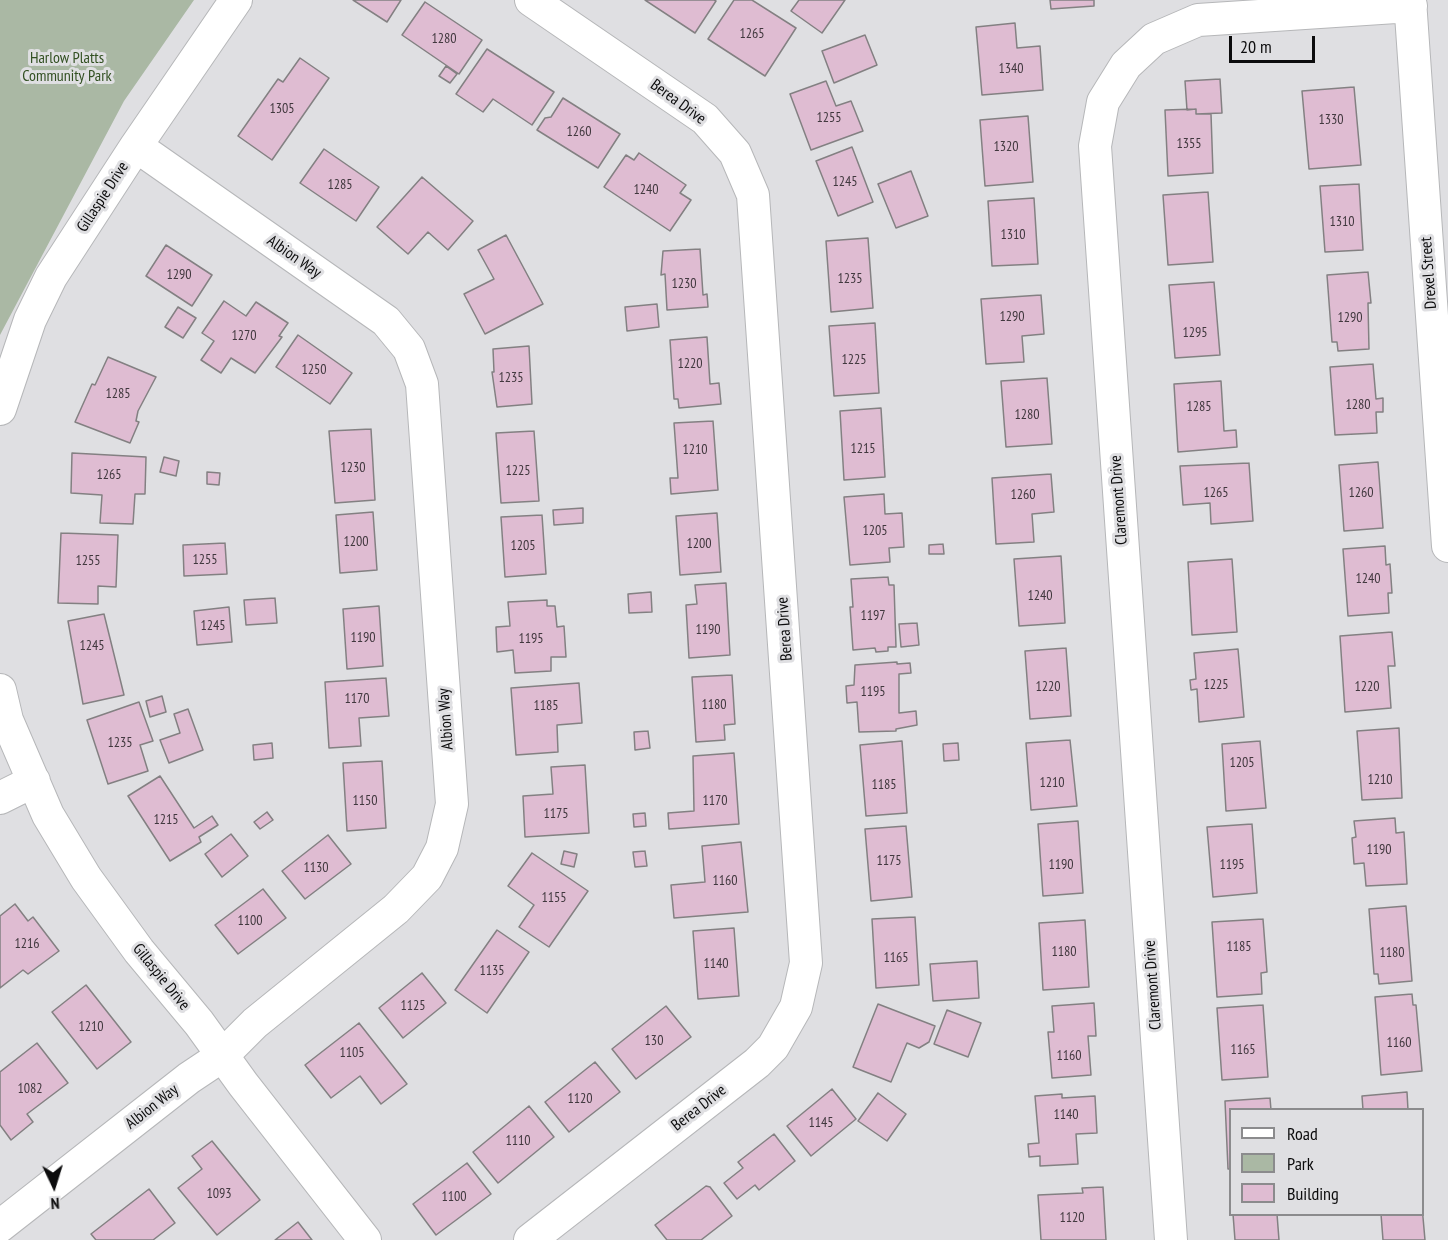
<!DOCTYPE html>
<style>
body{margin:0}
#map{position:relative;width:1448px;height:1240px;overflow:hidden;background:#dfdfe2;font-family:"PT Sans Narrow",sans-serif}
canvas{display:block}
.legend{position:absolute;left:1229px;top:1108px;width:195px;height:108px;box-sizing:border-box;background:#dfdfe2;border:2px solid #8b8b8d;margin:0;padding:8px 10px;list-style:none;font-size:18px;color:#0c0c0d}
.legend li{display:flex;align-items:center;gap:12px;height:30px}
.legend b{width:30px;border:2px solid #8b8b8d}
.north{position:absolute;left:24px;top:1156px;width:60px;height:60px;-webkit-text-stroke:4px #dfdfe2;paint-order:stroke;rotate:176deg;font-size:16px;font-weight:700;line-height:24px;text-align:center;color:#0c0c0d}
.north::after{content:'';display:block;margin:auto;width:21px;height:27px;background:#0c0c0d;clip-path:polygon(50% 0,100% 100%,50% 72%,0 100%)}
.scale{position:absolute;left:1229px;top:36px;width:86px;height:27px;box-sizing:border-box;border:3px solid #0c0c0d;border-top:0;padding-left:8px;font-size:18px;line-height:21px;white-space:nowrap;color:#0c0c0d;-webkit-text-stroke:4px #dfdfe2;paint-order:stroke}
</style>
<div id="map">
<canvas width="1448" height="1240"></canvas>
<ul class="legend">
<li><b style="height:8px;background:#fff"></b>Road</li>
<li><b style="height:16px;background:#aab8a4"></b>Park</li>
<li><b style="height:16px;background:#dfbcd2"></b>Building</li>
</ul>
<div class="north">N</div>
<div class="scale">20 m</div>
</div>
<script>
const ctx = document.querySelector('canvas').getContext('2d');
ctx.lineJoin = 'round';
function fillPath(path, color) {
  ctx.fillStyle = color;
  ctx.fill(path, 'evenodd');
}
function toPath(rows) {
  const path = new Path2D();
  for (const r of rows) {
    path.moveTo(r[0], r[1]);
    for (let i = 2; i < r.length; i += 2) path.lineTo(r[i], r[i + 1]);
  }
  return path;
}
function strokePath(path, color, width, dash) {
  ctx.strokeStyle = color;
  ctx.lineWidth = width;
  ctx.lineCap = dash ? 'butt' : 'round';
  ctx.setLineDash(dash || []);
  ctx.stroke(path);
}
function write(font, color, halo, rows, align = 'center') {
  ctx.font = font + ' "PT Sans Narrow",sans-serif';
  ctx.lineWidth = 6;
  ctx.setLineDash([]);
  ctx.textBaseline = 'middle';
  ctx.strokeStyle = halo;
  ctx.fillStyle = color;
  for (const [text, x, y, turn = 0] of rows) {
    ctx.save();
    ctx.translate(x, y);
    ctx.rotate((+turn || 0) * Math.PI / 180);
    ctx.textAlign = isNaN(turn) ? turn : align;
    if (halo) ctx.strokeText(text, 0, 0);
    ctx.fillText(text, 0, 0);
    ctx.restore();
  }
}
fillPath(toPath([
 [0,0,194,0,124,101,0,335]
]), '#aab8a4');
const building = toPath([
 [353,0,401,0,387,22,353,0],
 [645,0,714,0,716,1,695,33,645,0],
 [734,0,752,0,796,28,765,76,708,39,734,0],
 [799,0,845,0,822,33,791,11,799,0],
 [1094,0,1094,6,1051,9,1050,0,1094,0],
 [425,2,482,40,459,74,402,35,425,2],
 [1015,23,1017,48,1040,46,1043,90,982,95,976,27,1015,23],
 [865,35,877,65,834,83,822,51,865,35],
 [487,49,554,92,532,125,493,99,483,112,456,94,487,49],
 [300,58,329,78,272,160,238,136,278,79,283,82,300,58],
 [446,66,457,74,450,83,439,76,446,66],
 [1220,79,1222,113,1196,114,1196,109,1187,110,1185,81,1220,79],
 [826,81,836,106,851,101,863,131,811,150,790,94,826,81],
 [1354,87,1361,165,1309,169,1302,91,1354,87],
 [563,98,620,134,598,168,537,130,545,118,551,117,563,98],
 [1196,109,1196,114,1211,114,1213,173,1168,176,1165,110,1196,109],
 [1028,116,1033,182,985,186,980,120,1028,116],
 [852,147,873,202,838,216,816,161,852,147],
 [324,149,379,187,356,221,300,183,324,149],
 [639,153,686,185,680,193,691,200,670,231,604,187,626,155,634,160,639,153],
 [911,171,928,216,896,228,878,184,911,171],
 [422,177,473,221,448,250,428,232,408,254,377,227,422,177],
 [1359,184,1363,250,1325,252,1320,186,1359,184],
 [1208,192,1213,262,1168,265,1163,195,1208,192],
 [1034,198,1038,264,992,266,988,201,1034,198],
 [506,235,543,304,485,334,464,294,494,279,478,250,506,235],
 [868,238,873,308,831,312,826,241,868,238],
 [166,245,212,275,192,306,146,276,166,245],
 [700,249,703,295,707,294,708,307,667,310,665,274,661,275,663,251,700,249],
 [1368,272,1371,303,1368,303,1369,349,1338,351,1337,342,1332,342,1327,275,1368,272],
 [1214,282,1220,355,1175,358,1169,285,1214,282],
 [1041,295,1044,334,1022,336,1024,362,986,364,981,299,1041,295],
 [224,301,246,316,256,302,288,323,279,336,282,337,255,373,231,358,221,373,201,360,214,341,202,333,224,301],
 [657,304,659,327,627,331,625,307,657,304],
 [178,307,196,318,183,338,165,327,178,307],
 [875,323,879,393,834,396,829,326,875,323],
 [298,335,352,373,330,404,276,367,298,335],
 [707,337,710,384,719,383,721,404,679,408,678,399,674,399,670,340,707,337],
 [529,346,532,404,497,407,492,372,494,372,493,349,529,346],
 [108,357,156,377,138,411,136,421,139,422,130,443,75,422,92,384,95,385,108,357],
 [1373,364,1376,399,1383,398,1383,412,1376,412,1377,433,1335,435,1330,367,1373,364],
 [1047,378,1052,444,1006,447,1001,381,1047,378],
 [1221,381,1224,431,1236,430,1237,447,1178,452,1174,384,1221,381],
 [881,408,885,477,844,480,840,411,881,408],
 [713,421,718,490,671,494,670,478,678,478,674,423,713,421],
 [371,429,375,500,335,503,329,431,371,429],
 [534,431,539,501,501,503,496,433,534,431],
 [72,453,146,457,145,494,135,494,133,524,100,523,102,495,71,493,72,453],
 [164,457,179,461,176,476,160,472,164,457],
 [1378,462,1383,528,1344,531,1339,465,1378,462],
 [1249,463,1253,521,1211,524,1210,503,1183,505,1180,466,1249,463],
 [207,472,220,473,219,485,207,484,207,472],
 [1051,474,1054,512,1032,514,1034,542,996,544,992,478,1051,474],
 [884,494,885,514,902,513,904,547,889,548,890,562,850,565,844,497,884,494],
 [583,508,583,523,554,525,553,510,583,508],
 [373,512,377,570,340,573,336,515,373,512],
 [717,513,721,572,680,575,676,516,717,513],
 [542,515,546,574,505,577,501,517,542,515],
 [61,533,118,535,116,587,98,586,98,604,58,603,61,533],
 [225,543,227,574,184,576,183,545,225,543],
 [943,544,944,554,929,554,929,545,943,544],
 [1385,546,1386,565,1390,564,1392,593,1388,593,1389,613,1348,616,1343,549,1385,546],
 [1061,556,1065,623,1019,626,1014,559,1061,556],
 [1232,559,1237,632,1192,635,1188,562,1232,559],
 [888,577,889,585,894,585,896,647,888,647,888,651,876,652,875,648,853,650,850,607,853,607,851,579,888,577],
 [726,583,730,655,689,658,686,605,697,604,695,585,726,583],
 [651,592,652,612,629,613,628,594,651,592],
 [275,598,277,623,246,625,244,600,275,598],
 [547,600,547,606,555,606,557,627,564,626,566,657,551,657,551,671,515,673,513,650,497,652,496,627,510,626,508,602,547,600],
 [379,606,383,666,347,669,343,609,379,606],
 [229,607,232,642,197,645,194,611,229,607],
 [104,614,124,695,83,704,68,621,104,614],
 [917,623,919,645,901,647,899,624,917,623],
 [1392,632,1395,666,1388,666,1391,708,1345,712,1340,636,1392,632],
 [1066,648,1071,716,1030,719,1025,651,1066,648],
 [1238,649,1244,717,1199,722,1197,689,1191,690,1190,680,1196,679,1194,653,1238,649],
 [897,662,897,664,910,663,911,673,899,674,899,713,916,711,917,725,896,729,896,731,859,732,857,702,847,703,846,686,854,685,855,665,897,662],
 [732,675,735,724,724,725,725,740,696,742,692,677,732,675],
 [386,678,389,716,359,718,361,746,329,748,325,682,386,678],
 [579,683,582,723,557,725,558,752,516,755,511,688,579,683],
 [162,696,166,712,150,717,146,701,162,696],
 [139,702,153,741,140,745,148,771,108,784,87,720,139,702],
 [188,709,203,750,169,763,160,740,180,733,174,714,188,709],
 [1399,728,1402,798,1362,800,1357,731,1399,728],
 [648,731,650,748,635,750,634,732,648,731],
 [1070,740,1077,806,1031,810,1026,743,1070,740],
 [902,741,907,813,866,816,860,745,902,741],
 [1260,741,1266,808,1226,811,1222,744,1260,741],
 [272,743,273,758,254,760,253,745,272,743],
 [958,743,959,760,944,761,943,744,958,743],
 [734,753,739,824,669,829,668,813,694,811,693,756,734,753],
 [382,761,386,828,347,831,343,763,382,761],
 [585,765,589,833,525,837,523,796,553,794,551,767,585,765],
 [160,776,194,828,212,816,218,825,199,837,201,842,170,861,128,796,160,776],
 [267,812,273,820,260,829,254,822,267,812],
 [645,813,646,826,634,827,633,814,645,813],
 [1395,818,1396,833,1404,832,1407,884,1366,886,1364,863,1354,864,1352,838,1356,837,1354,821,1395,818],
 [1078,821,1083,893,1043,896,1038,824,1078,821],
 [1252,824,1257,893,1213,897,1207,827,1252,824],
 [906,826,912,897,871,901,865,829,906,826],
 [231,834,248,856,222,877,205,854,231,834],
 [328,835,351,864,305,899,282,871,328,835],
 [741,842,748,912,674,918,671,885,705,882,702,846,741,842],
 [564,851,577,854,574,867,561,864,564,851],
 [645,851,647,866,635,867,633,852,645,851],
 [532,853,588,891,549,947,519,927,534,905,508,886,532,853],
 [263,889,286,918,238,954,215,925,263,889],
 [15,904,28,921,33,917,59,951,28,974,23,970,0,988,0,916,15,904],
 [1406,906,1412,981,1379,984,1378,974,1374,974,1369,909,1406,906],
 [915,917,919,985,876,988,872,919,915,917],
 [1263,919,1267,972,1261,973,1262,994,1217,997,1212,922,1263,919],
 [1085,920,1089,987,1043,990,1039,923,1085,920],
 [734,928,739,996,698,999,693,931,734,928],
 [497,930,529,952,487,1013,455,990,497,930],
 [977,961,979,998,933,1001,930,964,977,961],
 [422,973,446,1003,403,1038,379,1008,422,973],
 [86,985,131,1042,97,1069,52,1012,86,985],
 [1412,994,1413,1005,1416,1005,1422,1071,1381,1075,1375,997,1412,994],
 [1094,1003,1096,1036,1088,1036,1091,1075,1052,1078,1048,1032,1054,1032,1052,1006,1094,1003],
 [878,1004,935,1026,929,1042,919,1048,907,1043,891,1082,853,1067,878,1004],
 [1263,1005,1268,1077,1222,1080,1217,1008,1263,1005],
 [666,1006,691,1037,636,1079,612,1049,666,1006],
 [947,1010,981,1023,968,1057,934,1044,947,1010],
 [359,1023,407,1084,381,1104,360,1076,331,1098,305,1065,359,1023],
 [37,1043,68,1083,27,1114,33,1122,11,1140,0,1125,0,1072,37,1043],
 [595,1062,620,1092,569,1132,545,1102,595,1062],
 [832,1089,856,1119,811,1156,787,1126,832,1089],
 [1407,1092,1408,1110,1363,1110,1362,1096,1407,1092],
 [878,1093,906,1114,887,1141,858,1121,878,1093],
 [1062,1094,1062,1098,1095,1096,1097,1133,1076,1134,1078,1164,1040,1166,1040,1156,1029,1157,1028,1144,1039,1143,1035,1096,1062,1094],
 [1270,1098,1271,1110,1230,1110,1230,1169,1228,1169,1225,1101,1270,1098],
 [529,1106,554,1137,498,1183,473,1152,529,1106],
 [774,1134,795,1161,759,1190,755,1185,737,1199,724,1183,743,1168,738,1162,774,1134],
 [212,1141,260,1200,217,1235,178,1188,202,1169,192,1156,212,1141],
 [467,1163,491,1194,436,1235,413,1204,467,1163],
 [706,1186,710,1187,732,1216,701,1240,667,1240,655,1225,706,1186],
 [1103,1187,1106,1240,1041,1240,1038,1195,1083,1193,1082,1188,1103,1187],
 [149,1189,175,1223,153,1240,96,1240,91,1234,149,1189],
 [1422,1206,1425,1240,1383,1240,1381,1214,1422,1214,1422,1206],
 [1233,1214,1277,1214,1279,1240,1235,1240,1233,1214],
 [298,1222,312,1240,275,1240,298,1222]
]);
fillPath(building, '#dfbcd2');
strokePath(building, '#838082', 1.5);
const minor = toPath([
 [1410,0,1448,546],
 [0,409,30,320,51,277,136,146,236,0],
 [0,690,7,720,48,815,86,878,139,951,199,1023,243,1084,365,1240],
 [0,798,34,781],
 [0,1226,189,1078,222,1056,255,1023,396,909,427,877,442,848,452,804,422,384,409,349,386,321,136,146],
 [530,1240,757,1063,773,1047,796,1007,806,963,753,195,735,153,705,119,531,0],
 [1171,1240,1095,146,1103,102,1126,65,1154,39,1198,20,1411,6]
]);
strokePath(minor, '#b6b7b9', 34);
strokePath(minor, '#fff', 32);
write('14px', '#41383e', null, [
 ["1265",752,34],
 ["1280",444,39],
 ["1340",1011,69],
 ["1305",282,109],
 ["1255",829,118],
 ["1330",1331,120],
 ["1260",579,132],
 ["1355",1189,144],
 ["1320",1006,147],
 ["1245",845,182],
 ["1285",340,185],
 ["1240",646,190],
 ["1310",1342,222],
 ["1310",1013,235],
 ["1290",179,275],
 ["1235",850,279],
 ["1230",684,284],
 ["1290",1012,317],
 ["1290",1350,318],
 ["1295",1195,333],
 ["1270",244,336],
 ["1225",854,360],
 ["1220",690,364],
 ["1250",314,370],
 ["1235",511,378],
 ["1285",118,394],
 ["1280",1358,405],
 ["1285",1199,407],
 ["1280",1027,415],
 ["1215",863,449],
 ["1210",695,450],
 ["1230",353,468],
 ["1225",518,471],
 ["1265",109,475],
 ["1265",1216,493],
 ["1260",1361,493],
 ["1260",1023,495],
 ["1205",875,531],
 ["1200",356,542],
 ["1200",699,544],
 ["1205",523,546],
 ["1255",205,560],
 ["1255",88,561],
 ["1240",1368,579],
 ["1240",1040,596],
 ["1197",873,616],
 ["1245",213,626],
 ["1190",708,630],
 ["1190",363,638],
 ["1195",531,639],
 ["1245",92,646],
 ["1225",1216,685],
 ["1220",1048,687],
 ["1220",1367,687],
 ["1195",873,692],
 ["1170",357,699],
 ["1180",714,705],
 ["1185",546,706],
 ["1235",120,743],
 ["1205",1242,763],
 ["1210",1380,780],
 ["1210",1052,783],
 ["1185",884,785],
 ["1150",365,801],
 ["1170",715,801],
 ["1175",556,814],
 ["1215",166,820],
 ["1190",1379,850],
 ["1175",889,861],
 ["1190",1061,865],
 ["1195",1232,865],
 ["1130",316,868],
 ["1160",725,881],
 ["1155",554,898],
 ["1100",250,921],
 ["1216",27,944],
 ["1185",1239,947],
 ["1180",1064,952],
 ["1180",1392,953],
 ["1165",896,958],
 ["1140",716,964],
 ["1135",492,971],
 ["1125",413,1006],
 ["1210",91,1027],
 ["130",654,1041],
 ["1160",1399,1043],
 ["1165",1243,1050],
 ["1105",352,1053],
 ["1160",1069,1056],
 ["1082",30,1089],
 ["1120",580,1099],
 ["1140",1066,1115],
 ["1145",821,1123],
 ["1110",518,1141],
 ["1093",219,1194],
 ["1100",454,1197],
 ["1120",1072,1218]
]);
write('16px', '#325022', '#dfdfe2', [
 ["Harlow Platts",67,58],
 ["Community Park",67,76]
]);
write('16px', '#0c0c0d', '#dfdfe2', [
 ["Berea Drive",678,102,36],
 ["Gillaspie Drive",103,197,-57],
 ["Albion Way",294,257,35],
 ["Drexel Street",1429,273,-94],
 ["Claremont Drive",1119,500,-94],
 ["Berea Drive",785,629,-94],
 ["Albion Way",446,719,-94],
 ["Gillaspie Drive",161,977,51],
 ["Claremont Drive",1153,985,-94],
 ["Albion Way",152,1107,-38],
 ["Berea Drive",699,1108,-38]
]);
</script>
